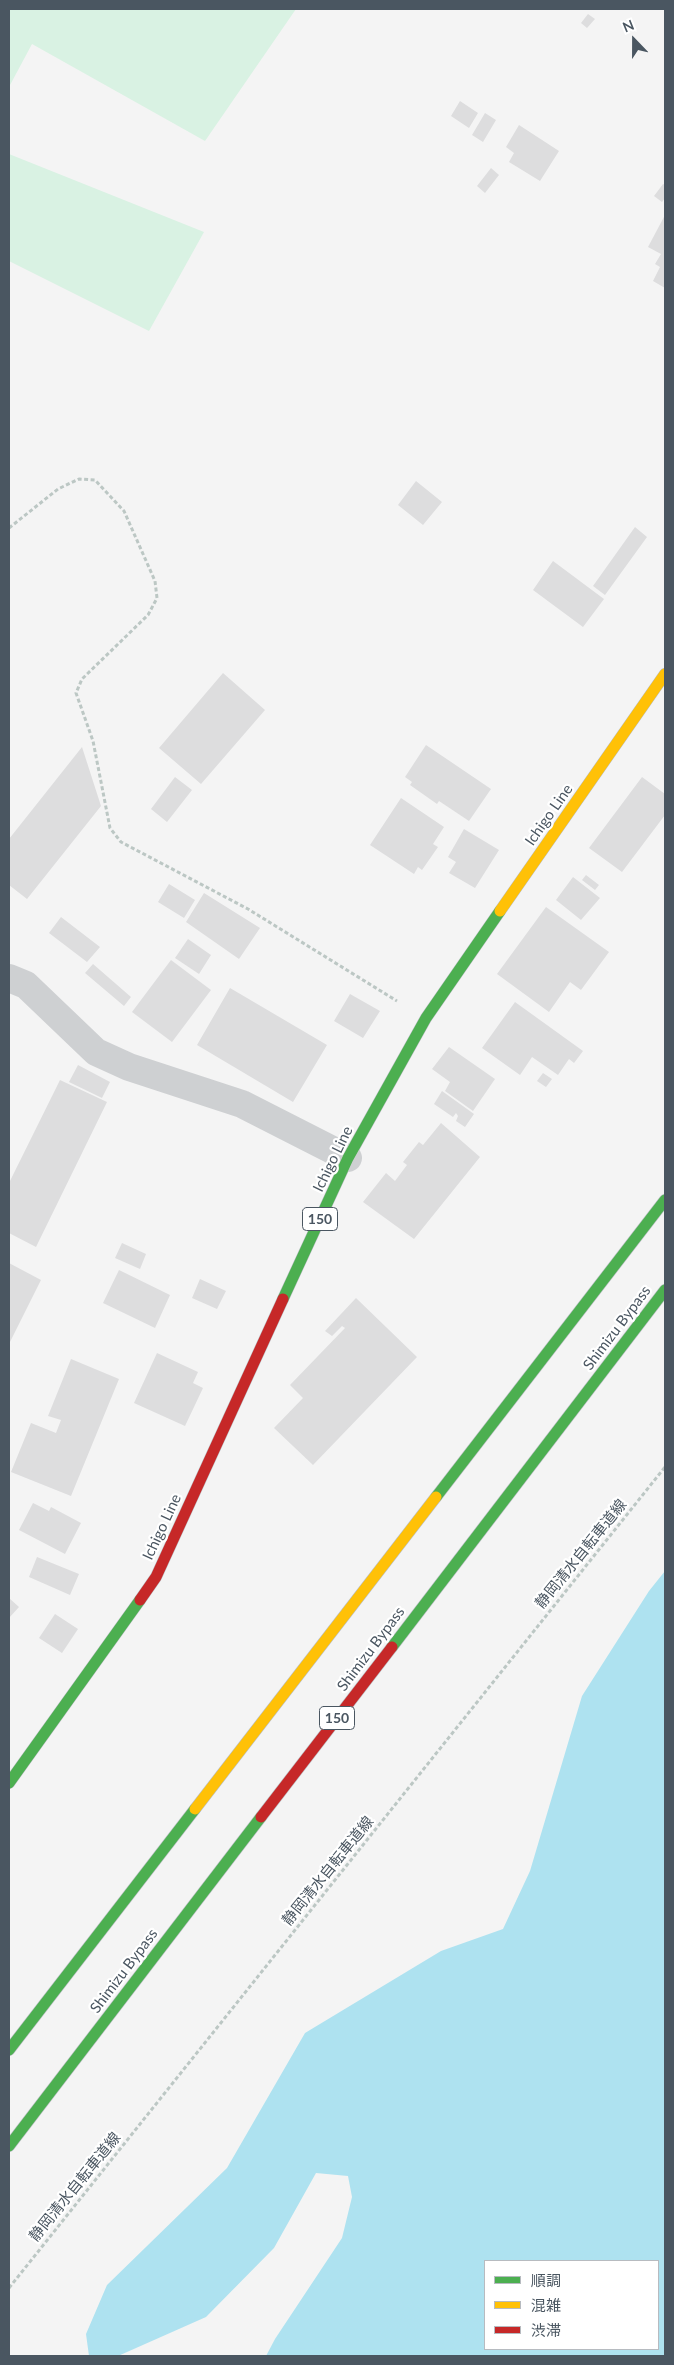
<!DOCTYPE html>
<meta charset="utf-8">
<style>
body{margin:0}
#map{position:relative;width:674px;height:2365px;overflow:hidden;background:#f4f4f4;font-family:Lato,"Noto Sans JP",sans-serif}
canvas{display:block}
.frame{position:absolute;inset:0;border:10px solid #4a5661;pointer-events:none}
.legend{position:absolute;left:484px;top:2260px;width:175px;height:90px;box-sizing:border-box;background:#fff;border:1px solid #b7bbc0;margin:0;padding:6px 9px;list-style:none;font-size:15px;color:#4a5661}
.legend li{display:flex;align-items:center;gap:10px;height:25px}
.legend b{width:25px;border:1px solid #b7bbc0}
.north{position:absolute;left:609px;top:15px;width:50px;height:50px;-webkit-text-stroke:4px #fff;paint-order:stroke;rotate:338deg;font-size:14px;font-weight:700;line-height:20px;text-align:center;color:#4a5661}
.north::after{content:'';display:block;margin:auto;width:18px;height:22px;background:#4a5661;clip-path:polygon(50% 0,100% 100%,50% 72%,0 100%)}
</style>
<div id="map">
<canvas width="674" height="2365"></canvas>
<div class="frame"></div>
<ul class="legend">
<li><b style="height:6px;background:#4caf50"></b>順調</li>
<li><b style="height:6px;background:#ffc107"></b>混雑</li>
<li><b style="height:6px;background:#c62828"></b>渋滞</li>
</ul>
<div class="north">N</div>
</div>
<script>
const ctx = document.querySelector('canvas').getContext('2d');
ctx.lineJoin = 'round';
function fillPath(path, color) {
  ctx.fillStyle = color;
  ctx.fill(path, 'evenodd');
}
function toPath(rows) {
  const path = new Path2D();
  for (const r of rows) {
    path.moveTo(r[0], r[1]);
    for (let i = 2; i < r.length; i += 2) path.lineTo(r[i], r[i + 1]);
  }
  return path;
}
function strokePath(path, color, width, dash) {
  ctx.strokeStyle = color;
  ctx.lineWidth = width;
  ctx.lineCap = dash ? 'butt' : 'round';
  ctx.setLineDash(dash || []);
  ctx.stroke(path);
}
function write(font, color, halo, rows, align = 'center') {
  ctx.font = font + ' Lato,"Noto Sans JP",sans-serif';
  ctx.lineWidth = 4.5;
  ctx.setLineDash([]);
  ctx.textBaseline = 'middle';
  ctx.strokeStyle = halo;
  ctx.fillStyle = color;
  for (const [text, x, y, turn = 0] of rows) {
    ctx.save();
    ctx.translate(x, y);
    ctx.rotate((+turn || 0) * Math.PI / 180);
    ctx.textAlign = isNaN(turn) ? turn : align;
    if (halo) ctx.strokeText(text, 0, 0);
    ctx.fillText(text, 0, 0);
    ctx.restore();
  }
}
fillPath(toPath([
 [9,9,296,9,205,141,32,44,9,87],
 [9,154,204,232,149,331,9,261]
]), '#d9f2e3');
fillPath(toPath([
 [665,1571,665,2356,266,2356,275,2339,342,2238,352,2197,348,2176,316,2173,274,2248,206,2317,118,2356,89,2356,86,2334,107,2285,227,2168,305,2033,441,1951,503,1929,530,1871,582,1696,649,1591],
 [485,2261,658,2261,658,2349,485,2349]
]), '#aee2f0');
fillPath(toPath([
 [588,14,595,19,587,28,581,23],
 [460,101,478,113,469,128,451,116],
 [485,113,496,120,483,142,472,135],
 [519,125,559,151,540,181,509,162,514,153,506,147],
 [491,168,499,175,485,193,477,186],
 [663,184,665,185,665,198,662,202,654,196],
 [665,215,665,288,653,281,660,267,655,264,661,254,648,247],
 [416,481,442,502,423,525,398,505],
 [635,527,647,537,605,595,593,586],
 [553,561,604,599,583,627,533,590],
 [223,673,265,710,201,784,159,748],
 [426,745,491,789,469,821,439,801,437,804,410,785,412,782,405,777],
 [82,747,101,806,27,899,9,885,9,839],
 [175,777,192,790,167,822,151,809],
 [642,777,665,794,665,815,622,872,589,848],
 [401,798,444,827,433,844,438,847,422,870,418,867,414,874,370,845],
 [464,829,499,850,475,888,449,873,456,862,448,857],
 [586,875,599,885,595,890,582,880],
 [573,877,600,898,581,920,556,900],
 [169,884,195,900,184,918,158,902],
 [204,893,260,928,239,959,186,922],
 [546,907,609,952,581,990,570,982,549,1012,497,974],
 [61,917,100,947,87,962,49,933],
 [188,939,211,955,199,974,175,958],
 [171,960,211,990,172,1042,132,1012],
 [93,964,131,997,124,1006,85,973],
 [230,988,327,1045,293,1102,197,1045],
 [350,994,380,1011,363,1038,334,1021],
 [515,1002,583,1051,574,1063,569,1059,558,1075,532,1057,520,1075,482,1048],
 [449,1047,495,1079,473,1111,445,1091,450,1082,432,1069],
 [78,1065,110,1082,102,1098,69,1082],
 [543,1073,552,1079,546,1087,537,1081],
 [60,1080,107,1102,36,1247,9,1233,9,1183],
 [442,1091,474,1114,465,1127,456,1121,458,1116,456,1113,453,1117,434,1104],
 [441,1123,480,1157,414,1239,363,1202,386,1173,395,1181,407,1165,403,1162,419,1142,423,1145],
 [122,1243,146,1254,140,1269,115,1258],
 [9,1263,41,1280,9,1344],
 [119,1270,170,1295,155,1328,103,1303],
 [200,1279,226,1291,217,1309,192,1298],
 [356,1298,417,1357,313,1465,274,1428,303,1398,290,1385,345,1328,342,1326,332,1336,325,1331],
 [157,1353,198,1372,193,1383,203,1388,185,1426,134,1403],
 [71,1359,119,1379,71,1496,11,1472,31,1423,56,1433,61,1420,48,1416],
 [33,1503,49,1511,51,1507,81,1523,65,1554,19,1530],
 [37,1557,79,1574,70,1595,29,1577],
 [9,1598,19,1607,9,1618],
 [55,1614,78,1629,62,1653,39,1638]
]), '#ddddde');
const fast = toPath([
 [283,1299,348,1158,426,1018,500,911],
 [436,1497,665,1200],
 [392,1647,665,1290],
 [9,1783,140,1600],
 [9,2050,195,1809],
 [9,2146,261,1817]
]);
const slow = toPath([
 [500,911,665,674],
 [195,1809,436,1497]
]);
const jam = toPath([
 [140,1600,156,1577,283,1299],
 [261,1817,392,1647]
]);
strokePath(fast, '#b9bec3', 12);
strokePath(slow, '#b9bec3', 12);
strokePath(jam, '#b9bec3', 12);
strokePath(toPath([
 [9,528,58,489,79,479,95,480,124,511,155,581,157,598,148,615,82,679,76,693,93,741,110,828,121,842,248,909,397,1001],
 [9,2288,665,1467]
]), '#bcc7c4', 3, [4, 2.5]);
strokePath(toPath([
 [9,978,26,985,96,1052,129,1067,242,1104,348,1158]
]), '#ced0d2', 28);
strokePath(fast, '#4caf50', 11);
strokePath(slow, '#ffc107', 11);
strokePath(jam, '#c62828', 11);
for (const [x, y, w] of [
 [320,1219,35],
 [337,1718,35]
]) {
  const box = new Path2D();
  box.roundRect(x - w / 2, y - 11.5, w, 23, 4);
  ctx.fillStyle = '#fff';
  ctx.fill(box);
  strokePath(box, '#4a5661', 1);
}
write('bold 14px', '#4a5661', null, [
 ["150",320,1219],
 ["150",337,1718]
]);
write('15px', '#4a5661', '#fff', [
 ["Ichigo Line",549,815,-55],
 ["Ichigo Line",333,1159,-64],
 ["Shimizu Bypass",617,1328,-53],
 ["Ichigo Line",162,1527,-65],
 ["静岡清水自転車道線",581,1554,-51],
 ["Shimizu Bypass",371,1649,-53],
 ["静岡清水自転車道線",328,1871,-51],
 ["Shimizu Bypass",124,1971,-53],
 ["静岡清水自転車道線",75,2187,-51]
]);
</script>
